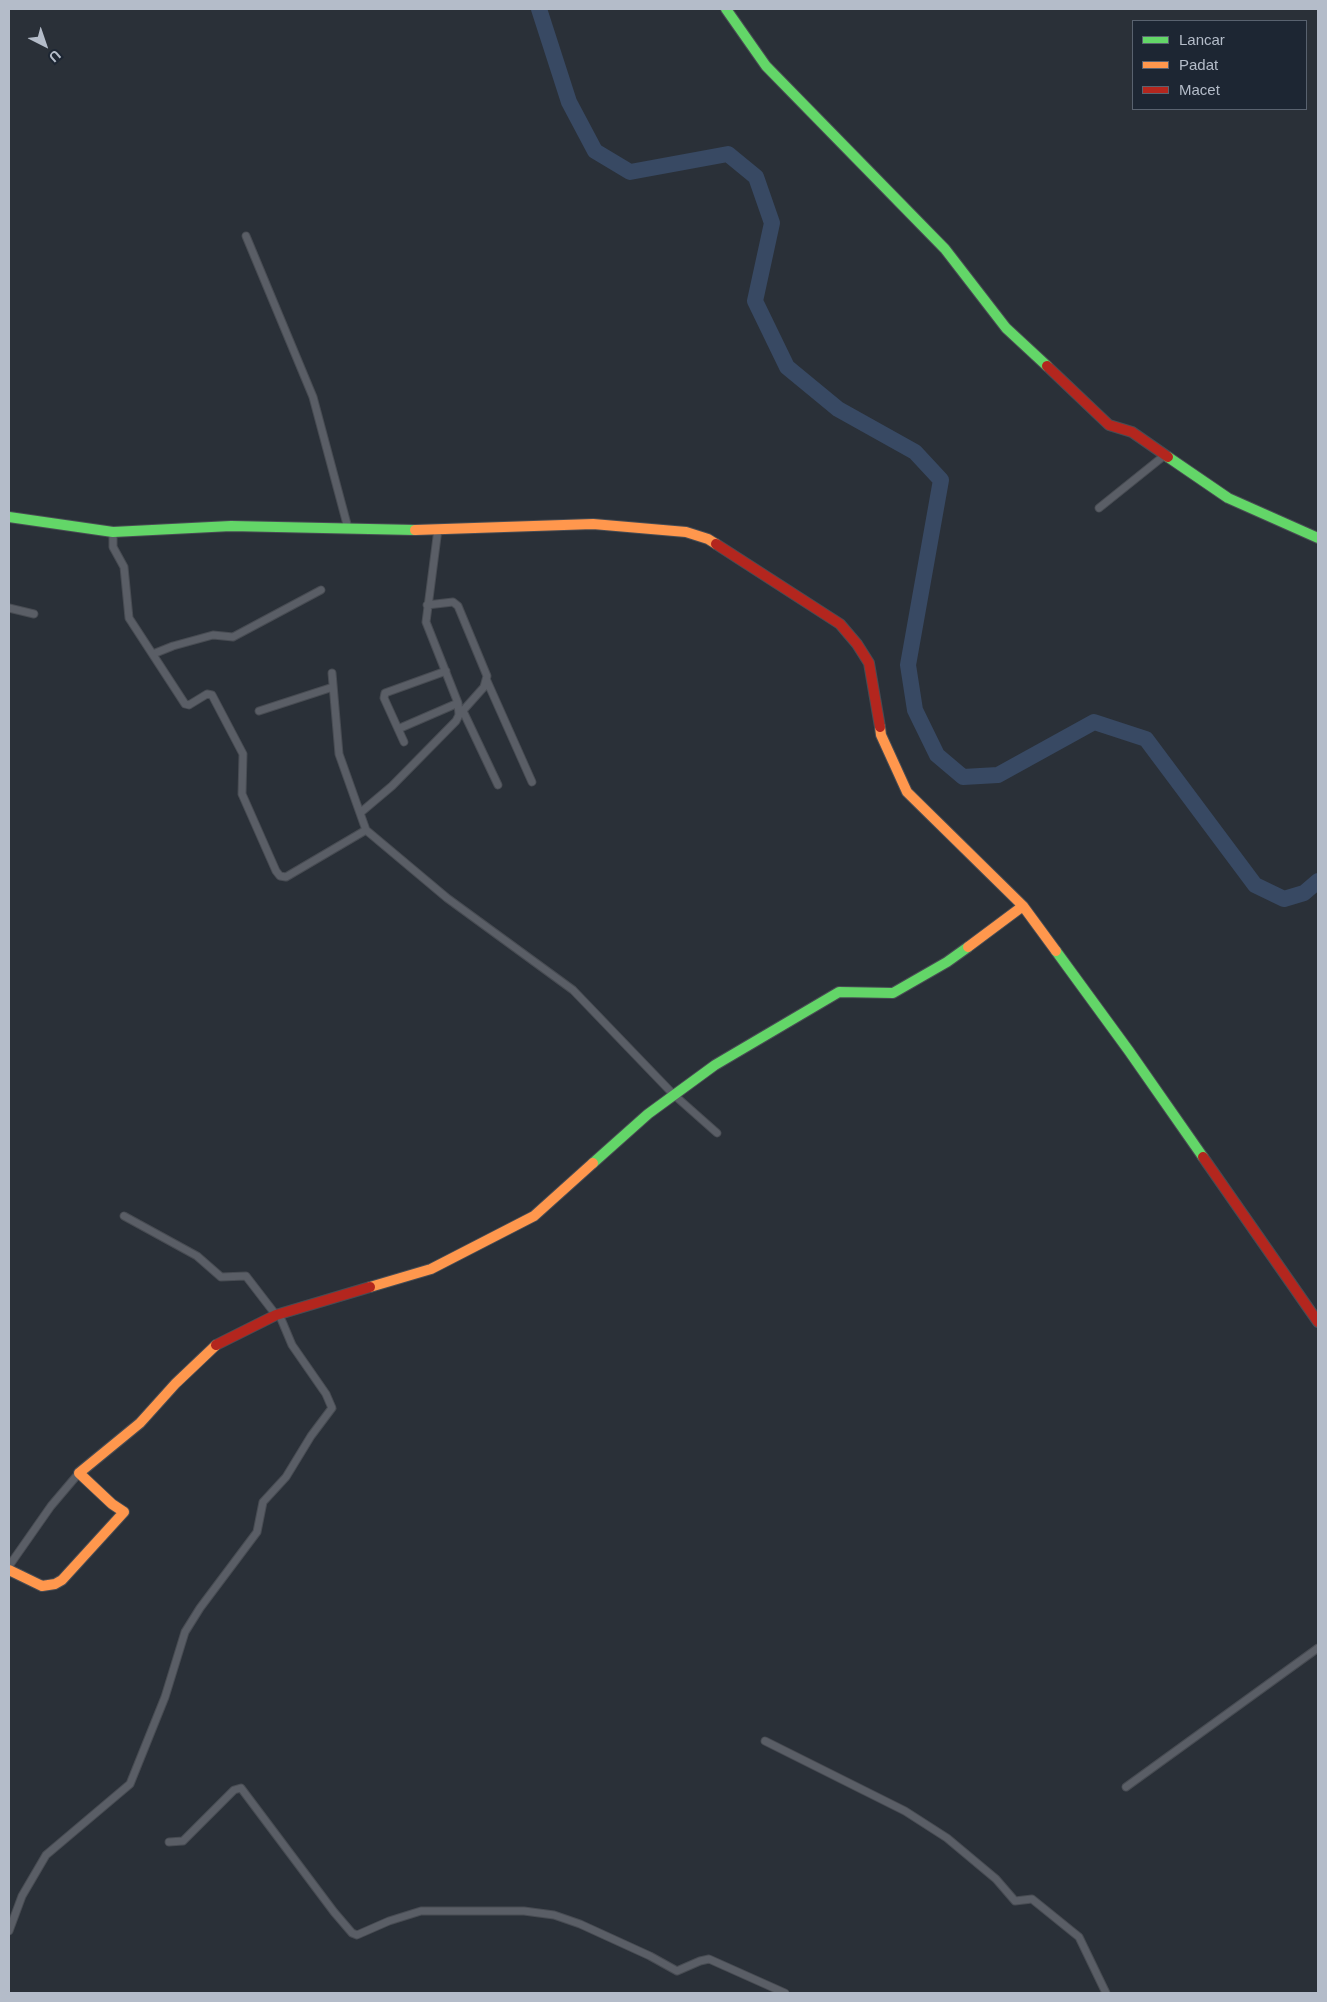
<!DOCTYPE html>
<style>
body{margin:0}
#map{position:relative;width:1327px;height:2002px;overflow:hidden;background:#2a3038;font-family:Arial,sans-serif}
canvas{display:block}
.frame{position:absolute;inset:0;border:10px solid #b4bcc9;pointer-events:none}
.legend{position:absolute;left:1132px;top:20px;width:175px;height:90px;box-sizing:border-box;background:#1d2633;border:1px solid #59626f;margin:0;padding:6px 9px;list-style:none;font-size:15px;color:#b4bcc9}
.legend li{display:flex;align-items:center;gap:10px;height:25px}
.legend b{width:25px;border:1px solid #59626f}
.north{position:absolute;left:20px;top:20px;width:50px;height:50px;-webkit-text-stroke:4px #1d2633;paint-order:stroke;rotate:139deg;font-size:14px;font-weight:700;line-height:20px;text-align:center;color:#b4bcc9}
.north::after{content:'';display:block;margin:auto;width:18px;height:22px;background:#b4bcc9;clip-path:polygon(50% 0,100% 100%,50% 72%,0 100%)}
</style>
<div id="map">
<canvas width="1327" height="2002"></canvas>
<div class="frame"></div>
<ul class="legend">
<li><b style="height:6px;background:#63d668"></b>Lancar</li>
<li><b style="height:6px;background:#ff974d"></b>Padat</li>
<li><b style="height:6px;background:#b3261e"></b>Macet</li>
</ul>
<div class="north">U</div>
</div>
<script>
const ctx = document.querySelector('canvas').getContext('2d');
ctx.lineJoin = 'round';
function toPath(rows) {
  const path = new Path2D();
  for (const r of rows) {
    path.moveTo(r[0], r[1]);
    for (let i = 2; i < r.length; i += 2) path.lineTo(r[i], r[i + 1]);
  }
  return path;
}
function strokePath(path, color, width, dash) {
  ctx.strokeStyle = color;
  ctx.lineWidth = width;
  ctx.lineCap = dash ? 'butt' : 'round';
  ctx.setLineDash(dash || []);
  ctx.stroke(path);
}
strokePath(toPath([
 [539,9,569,102,595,151,630,172,728,154,756,177,772,223,755,301,787,367,838,409,915,452,941,480,908,665,915,710,937,755,963,777,998,775,1094,722,1146,739,1255,885,1284,899,1304,893,1318,881]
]), '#384963', 16);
const street = toPath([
 [246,236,313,397,348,528],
 [1099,508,1165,455],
 [113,532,113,547,124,567,129,618,185,704,189,705,207,694,212,695,243,754,242,794,276,871,280,876,286,877,366,830],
 [427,605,453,602,458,606,487,676,484,687,459,715],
 [9,608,34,614],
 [153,654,173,646,213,635,233,637,321,590],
 [332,673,339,754,366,830,447,898,573,990,673,1094,717,1133],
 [487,681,532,782],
 [259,711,333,687],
 [463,711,498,785],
 [398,729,458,703],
 [404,742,384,698,385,693,446,671],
 [360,813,392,786,456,721,459,715,458,703,426,622,438,529],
 [124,1216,197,1256,221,1277,246,1276,276,1315],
 [9,1566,51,1506,79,1473],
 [765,1741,905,1811,947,1838,996,1879,1015,1901,1032,1899,1079,1937,1106,1993],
 [1126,1787,1318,1648],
 [169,1842,183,1841,234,1790,241,1788,334,1912,352,1933,357,1935,389,1921,421,1911,524,1911,554,1915,580,1924,650,1956,677,1971,700,1961,709,1959,785,1993],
 [9,1931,22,1896,46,1855,130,1784,165,1697,185,1632,200,1608,257,1532,263,1502,286,1477,311,1436,332,1408,326,1394,292,1345,279,1314]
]);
const fast = toPath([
 [726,9,766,66,945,249,1006,328,1047,366],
 [1168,457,1228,498,1318,538],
 [9,517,113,532,231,526,415,530],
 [1056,951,1129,1051,1203,1157],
 [593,1163,648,1114,715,1065,839,992,893,993,947,962,968,947]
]);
const slow = toPath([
 [415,530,593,524,686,532,708,539,716,544],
 [880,727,881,735,907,792,1023,906,1056,951],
 [968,947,1023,906],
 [370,1287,431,1269,534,1216,593,1163],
 [9,1570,42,1586,55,1584,62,1580,124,1512,112,1504,79,1473,140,1423,176,1383,216,1345]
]);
const jam = toPath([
 [1047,366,1109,425,1132,432,1168,457],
 [716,544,840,624,857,644,869,663,880,727],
 [1203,1157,1318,1322],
 [216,1345,276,1315,370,1287]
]);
strokePath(street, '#484c53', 9);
strokePath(fast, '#484c53', 12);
strokePath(slow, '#484c53', 12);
strokePath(jam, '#484c53', 12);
strokePath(street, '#5a5e66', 7);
strokePath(fast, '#63d668', 10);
strokePath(slow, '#ff974d', 10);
strokePath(jam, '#b3261e', 10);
</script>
